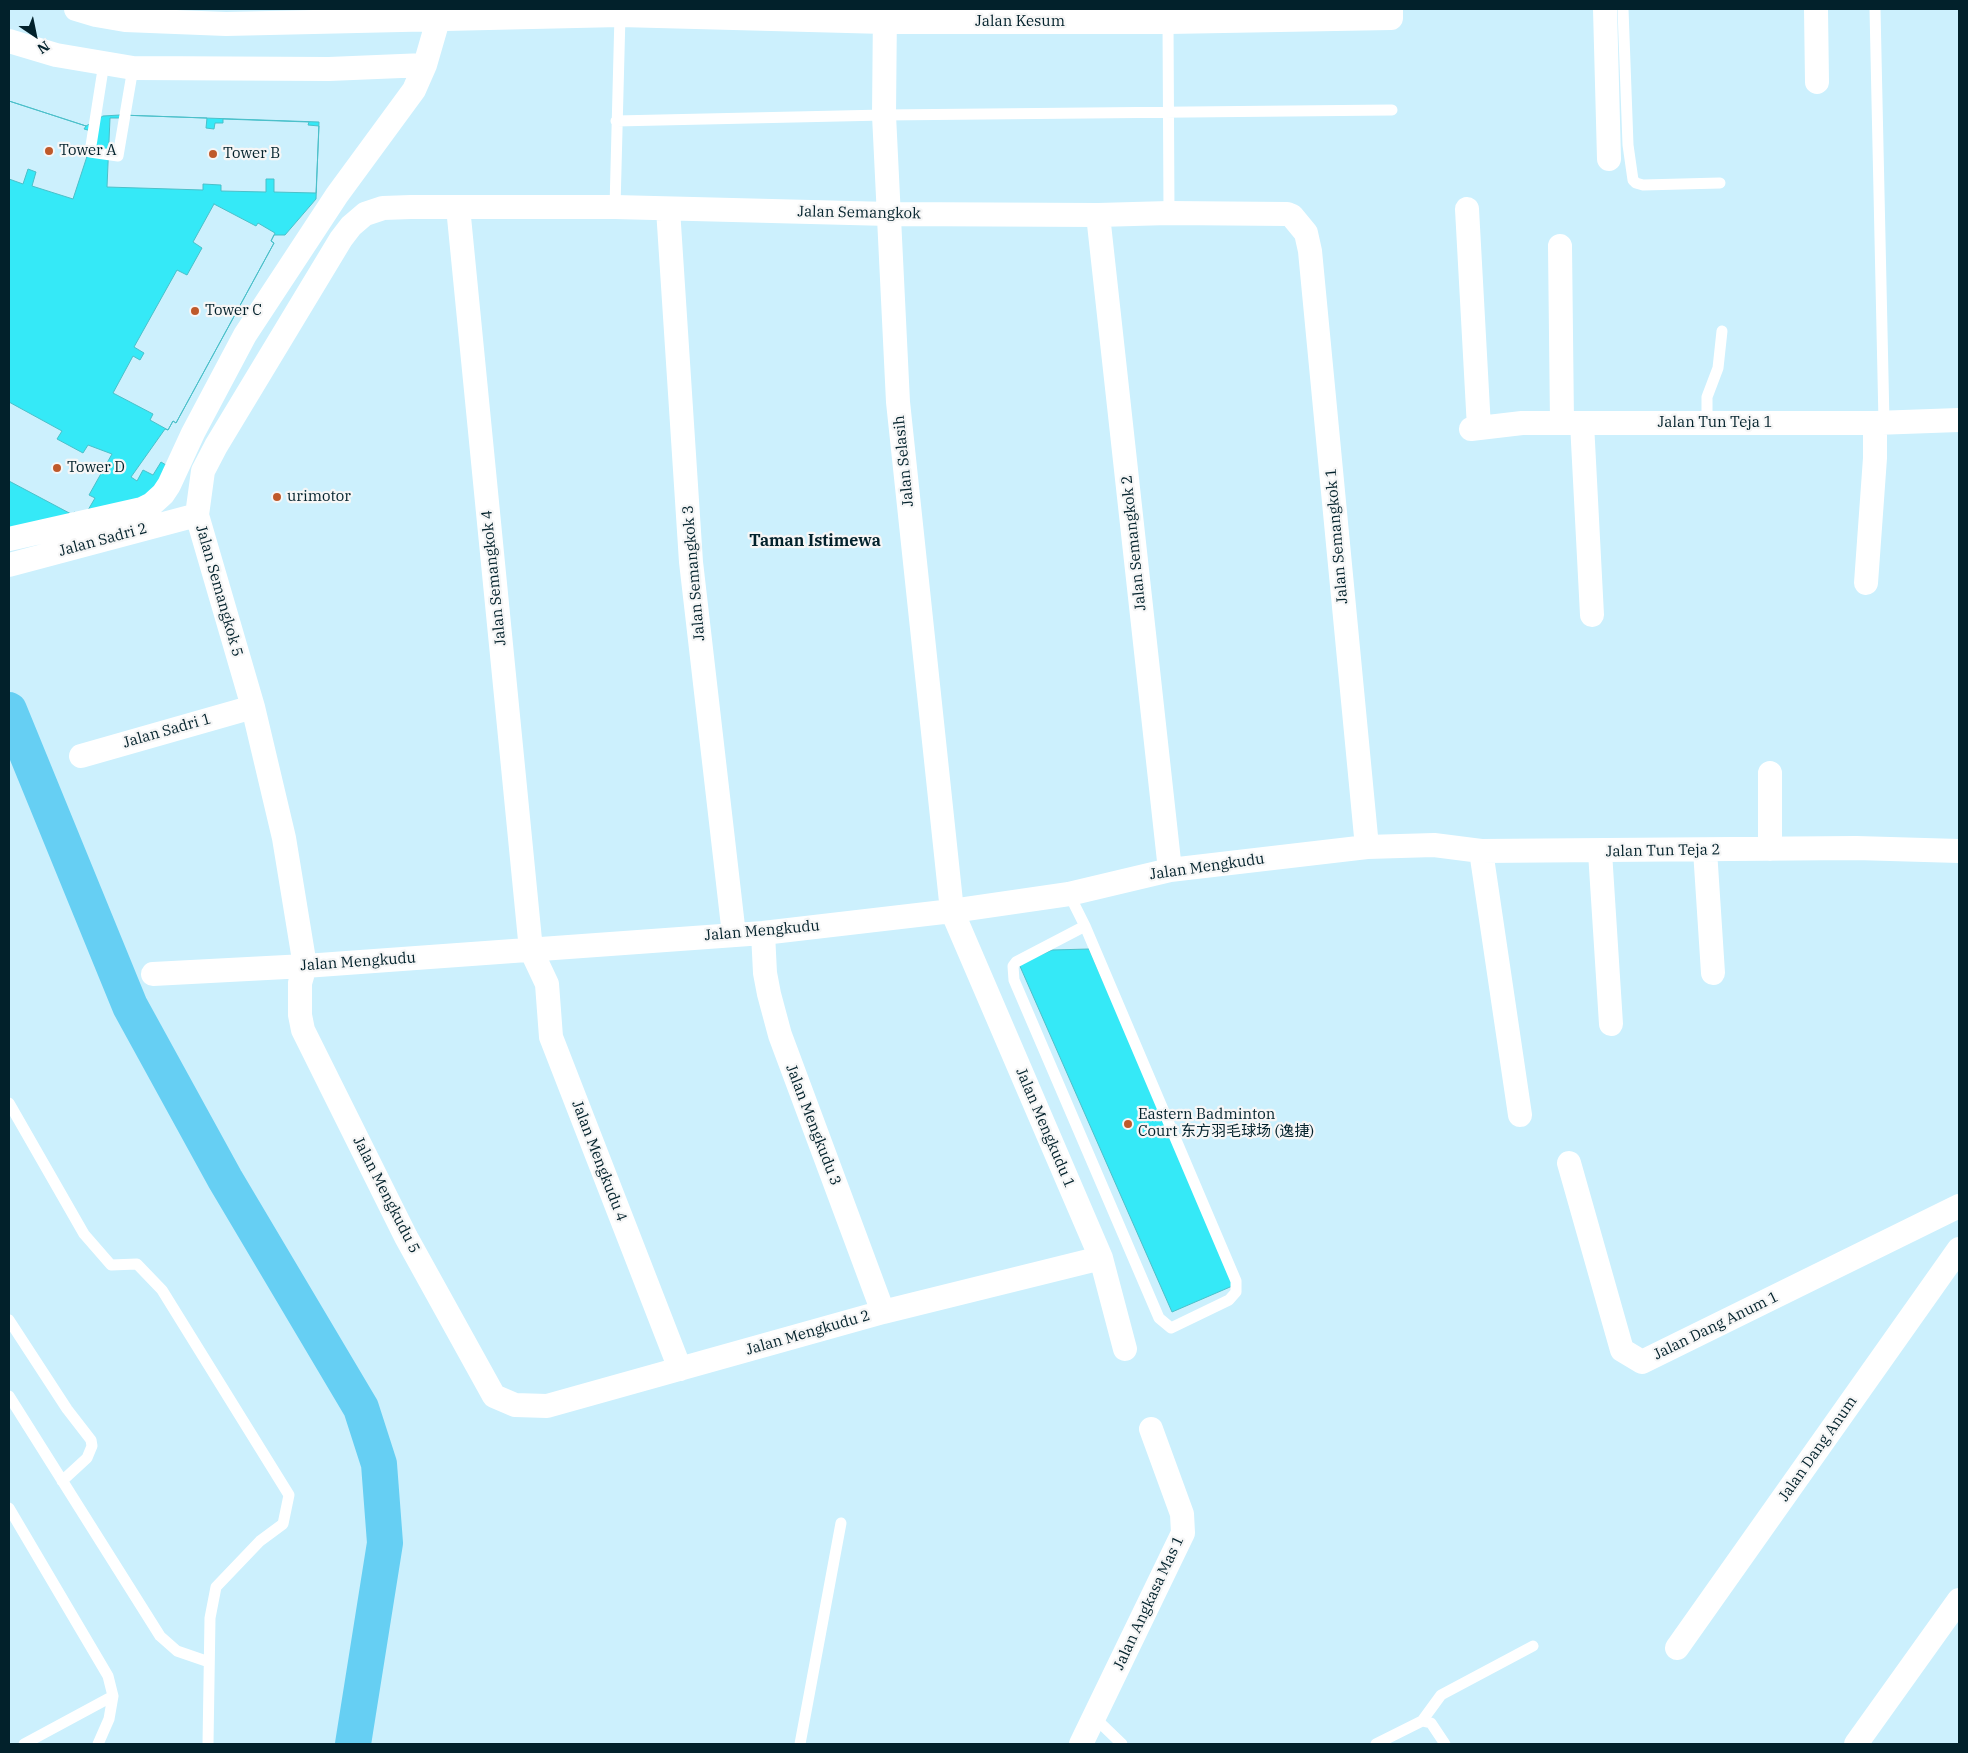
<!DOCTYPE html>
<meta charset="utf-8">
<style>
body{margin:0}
#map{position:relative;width:1968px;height:1753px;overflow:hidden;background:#ccf0fd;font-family:"IBM Plex Serif",serif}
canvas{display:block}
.frame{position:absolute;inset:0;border:10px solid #02212b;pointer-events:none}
.north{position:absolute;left:10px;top:10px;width:50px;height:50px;-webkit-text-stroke:4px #f6f6f6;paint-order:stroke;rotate:146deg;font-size:14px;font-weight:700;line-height:20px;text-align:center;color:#02212b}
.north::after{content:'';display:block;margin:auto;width:18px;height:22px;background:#02212b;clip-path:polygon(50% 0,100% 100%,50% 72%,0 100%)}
</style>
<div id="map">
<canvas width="1968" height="1753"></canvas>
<div class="frame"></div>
<div class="north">N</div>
</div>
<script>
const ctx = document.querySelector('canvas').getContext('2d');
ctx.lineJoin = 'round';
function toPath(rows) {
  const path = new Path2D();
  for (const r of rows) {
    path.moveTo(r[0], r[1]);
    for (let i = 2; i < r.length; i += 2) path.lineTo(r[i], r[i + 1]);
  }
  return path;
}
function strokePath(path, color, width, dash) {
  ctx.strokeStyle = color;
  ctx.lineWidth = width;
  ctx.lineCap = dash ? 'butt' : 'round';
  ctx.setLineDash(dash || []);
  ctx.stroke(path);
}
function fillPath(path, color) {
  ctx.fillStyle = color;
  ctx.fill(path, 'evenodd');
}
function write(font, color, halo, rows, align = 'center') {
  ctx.font = font + ' "IBM Plex Serif","Noto Sans SC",serif';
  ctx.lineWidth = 4.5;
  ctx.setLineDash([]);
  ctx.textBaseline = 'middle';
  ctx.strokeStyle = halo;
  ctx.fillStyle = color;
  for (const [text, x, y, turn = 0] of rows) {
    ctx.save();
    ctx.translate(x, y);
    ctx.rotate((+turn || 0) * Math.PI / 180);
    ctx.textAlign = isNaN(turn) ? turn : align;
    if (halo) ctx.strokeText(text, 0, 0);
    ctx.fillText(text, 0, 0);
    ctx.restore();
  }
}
strokePath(toPath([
 [9,710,130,1006,225,1179,361,1408,379,1464,385,1543,353,1744]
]), '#66cff3', 36);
const building = toPath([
 [9,101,86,126,103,116,120,115,319,122,316,199,285,235,274,235,271,241,274,243,176,423,173,421,168,430,165,429,131,477,137,481,143,470,153,475,161,462,166,465,150,502,9,535,9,101],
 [9,101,86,126,84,129,95,132,73,199,32,186,36,172,28,169,23,184,9,179,9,101],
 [120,115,207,118,206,128,214,129,215,123,223,123,223,119,309,122,308,125,319,126,316,193,274,192,274,179,266,179,266,192,221,191,221,185,203,184,203,190,107,187,110,118,120,118,120,115],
 [214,204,256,226,258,223,275,233,271,241,274,243,176,423,173,421,168,430,150,420,153,414,113,393,133,356,140,360,144,353,134,347,177,270,187,275,202,248,193,242,214,204],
 [9,402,62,431,57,439,83,453,88,445,112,454,89,495,95,498,84,517,74,512,73,515,9,481,9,402],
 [1089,949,1237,1284,1172,1312,1019,964,1052,950,1089,949]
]);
fillPath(building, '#35e9f7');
strokePath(building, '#4bbfc9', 1);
strokePath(toPath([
 [1623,9,1628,145,1633,180,1636,183,1643,185,1720,183],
 [1875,9,1884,422],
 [1168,22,1169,213],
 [104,63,90,152,118,156,133,68],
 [616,121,884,115,1392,110],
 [615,207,620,15],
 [1707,423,1707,397,1718,368,1722,331],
 [1069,894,1085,926,1016,962,1013,966,1014,980,1159,1318,1171,1328,1229,1300,1236,1292,1236,1281,1085,926],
 [9,1103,84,1234,111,1265,137,1264,162,1290,289,1495,283,1524,260,1541,216,1587,210,1618,208,1744],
 [9,1320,67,1409,91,1440,92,1446,87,1458,62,1481],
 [9,1396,160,1636,177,1651,209,1662],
 [9,1508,108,1676,113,1696,109,1719,98,1744],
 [1095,1718,1122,1744],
 [1422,1721,1441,1695,1533,1646],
 [24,1744,113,1696],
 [800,1744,841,1523],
 [1376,1744,1422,1721,1431,1723,1445,1744]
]), '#fff', 11);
strokePath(toPath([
 [76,9,96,15,125,20,226,24,620,15,885,22,1168,22,1391,18,1391,9],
 [885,9,884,115,898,402,952,911,1101,1258,1125,1349],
 [1605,9,1609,159],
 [1816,9,1817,82],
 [9,41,56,55,133,68,329,69,425,65],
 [458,207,531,950,547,984,551,1037,680,1369],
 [668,209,691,562,734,935],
 [1467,209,1479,428],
 [1098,215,1170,870],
 [1560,246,1562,423],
 [1582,423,1592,615],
 [1471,429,1522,423,1875,423,1959,420],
 [9,539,142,509,152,504,163,494,169,485,193,433,245,335,337,195,414,90,425,65,438,20],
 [9,565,197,515],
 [1866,583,1875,458,1875,423],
 [81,756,253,707],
 [1770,849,1770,773],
 [1705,850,1713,973],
 [1481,851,1520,1115],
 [1600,852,1611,1024],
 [763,933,765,973,769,994,780,1035,883,1312],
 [153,974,305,966,763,933,952,911,1069,894,1170,870,1367,847,1434,845,1481,851,1856,848,1959,851],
 [1569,1163,1622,1350,1642,1362,1959,1206],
 [1101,1258,883,1312,547,1406,515,1405,494,1396,406,1237,303,1030,300,1015,300,983,305,966,284,838,253,707,197,515,203,471,216,446,341,239,351,226,365,214,383,208,411,207,615,207,889,214,1098,215,1169,213,1287,214,1292,216,1306,233,1310,251,1367,847],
 [1677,1648,1959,1249],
 [1081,1744,1183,1533,1182,1514,1151,1429],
 [1856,1744,1959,1600]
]), '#fff', 24);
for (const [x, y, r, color] of [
 [49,151,5,"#bf592a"],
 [213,154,5,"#bf592a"],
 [195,311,5,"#bf592a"],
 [57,468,5,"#bf592a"],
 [277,497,5,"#bf592a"],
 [1128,1124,5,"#bf592a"]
]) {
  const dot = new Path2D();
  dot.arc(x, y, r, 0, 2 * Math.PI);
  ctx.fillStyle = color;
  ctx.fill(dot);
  strokePath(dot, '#f6f6f6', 2);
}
write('15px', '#02212b', '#f6f6f6', [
 ["Jalan Kesum",1020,22],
 ["Jalan Semangkok",859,213,1],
 ["Jalan Tun Teja 1",1715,423],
 ["Jalan Selasih",904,461,-96],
 ["Jalan Semangkok 1",1337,536,-95],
 ["Jalan Sadri 2",103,540,-15],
 ["Jalan Semangkok 2",1134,543,-96],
 ["Jalan Semangkok 3",694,573,-95],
 ["Jalan Semangkok 4",494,578,-96],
 ["Jalan Semangkok 5",219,591,74],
 ["Jalan Sadri 1",167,731,-16],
 ["Jalan Tun Teja 2",1663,851,-1],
 ["Jalan Mengkudu",1207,867,-8],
 ["Jalan Mengkudu",762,931,-5],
 ["Jalan Mengkudu",358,962,-4],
 ["Jalan Mengkudu 3",813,1125,69],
 ["Jalan Mengkudu 1",1045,1128,67],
 ["Jalan Mengkudu 4",599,1161,69],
 ["Jalan Mengkudu 5",386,1195,63],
 ["Jalan Dang Anum 1",1716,1326,-26],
 ["Jalan Mengkudu 2",808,1333,-16],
 ["Jalan Dang Anum",1818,1449,-55],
 ["Jalan Angkasa Mas 1",1149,1603,-65]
]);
write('15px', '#02212b', '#f6f6f6', [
 ["Tower A",59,151],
 ["Tower B",223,154],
 ["Tower C",205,311],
 ["Tower D",67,468],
 ["urimotor",287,497],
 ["Eastern Badminton",1138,1115],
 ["Court 东方羽毛球场 (逸捷)",1138,1132]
], 'left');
write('bold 16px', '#02212b', '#f6f6f6', [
 ["Taman Istimewa",815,541]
]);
</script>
